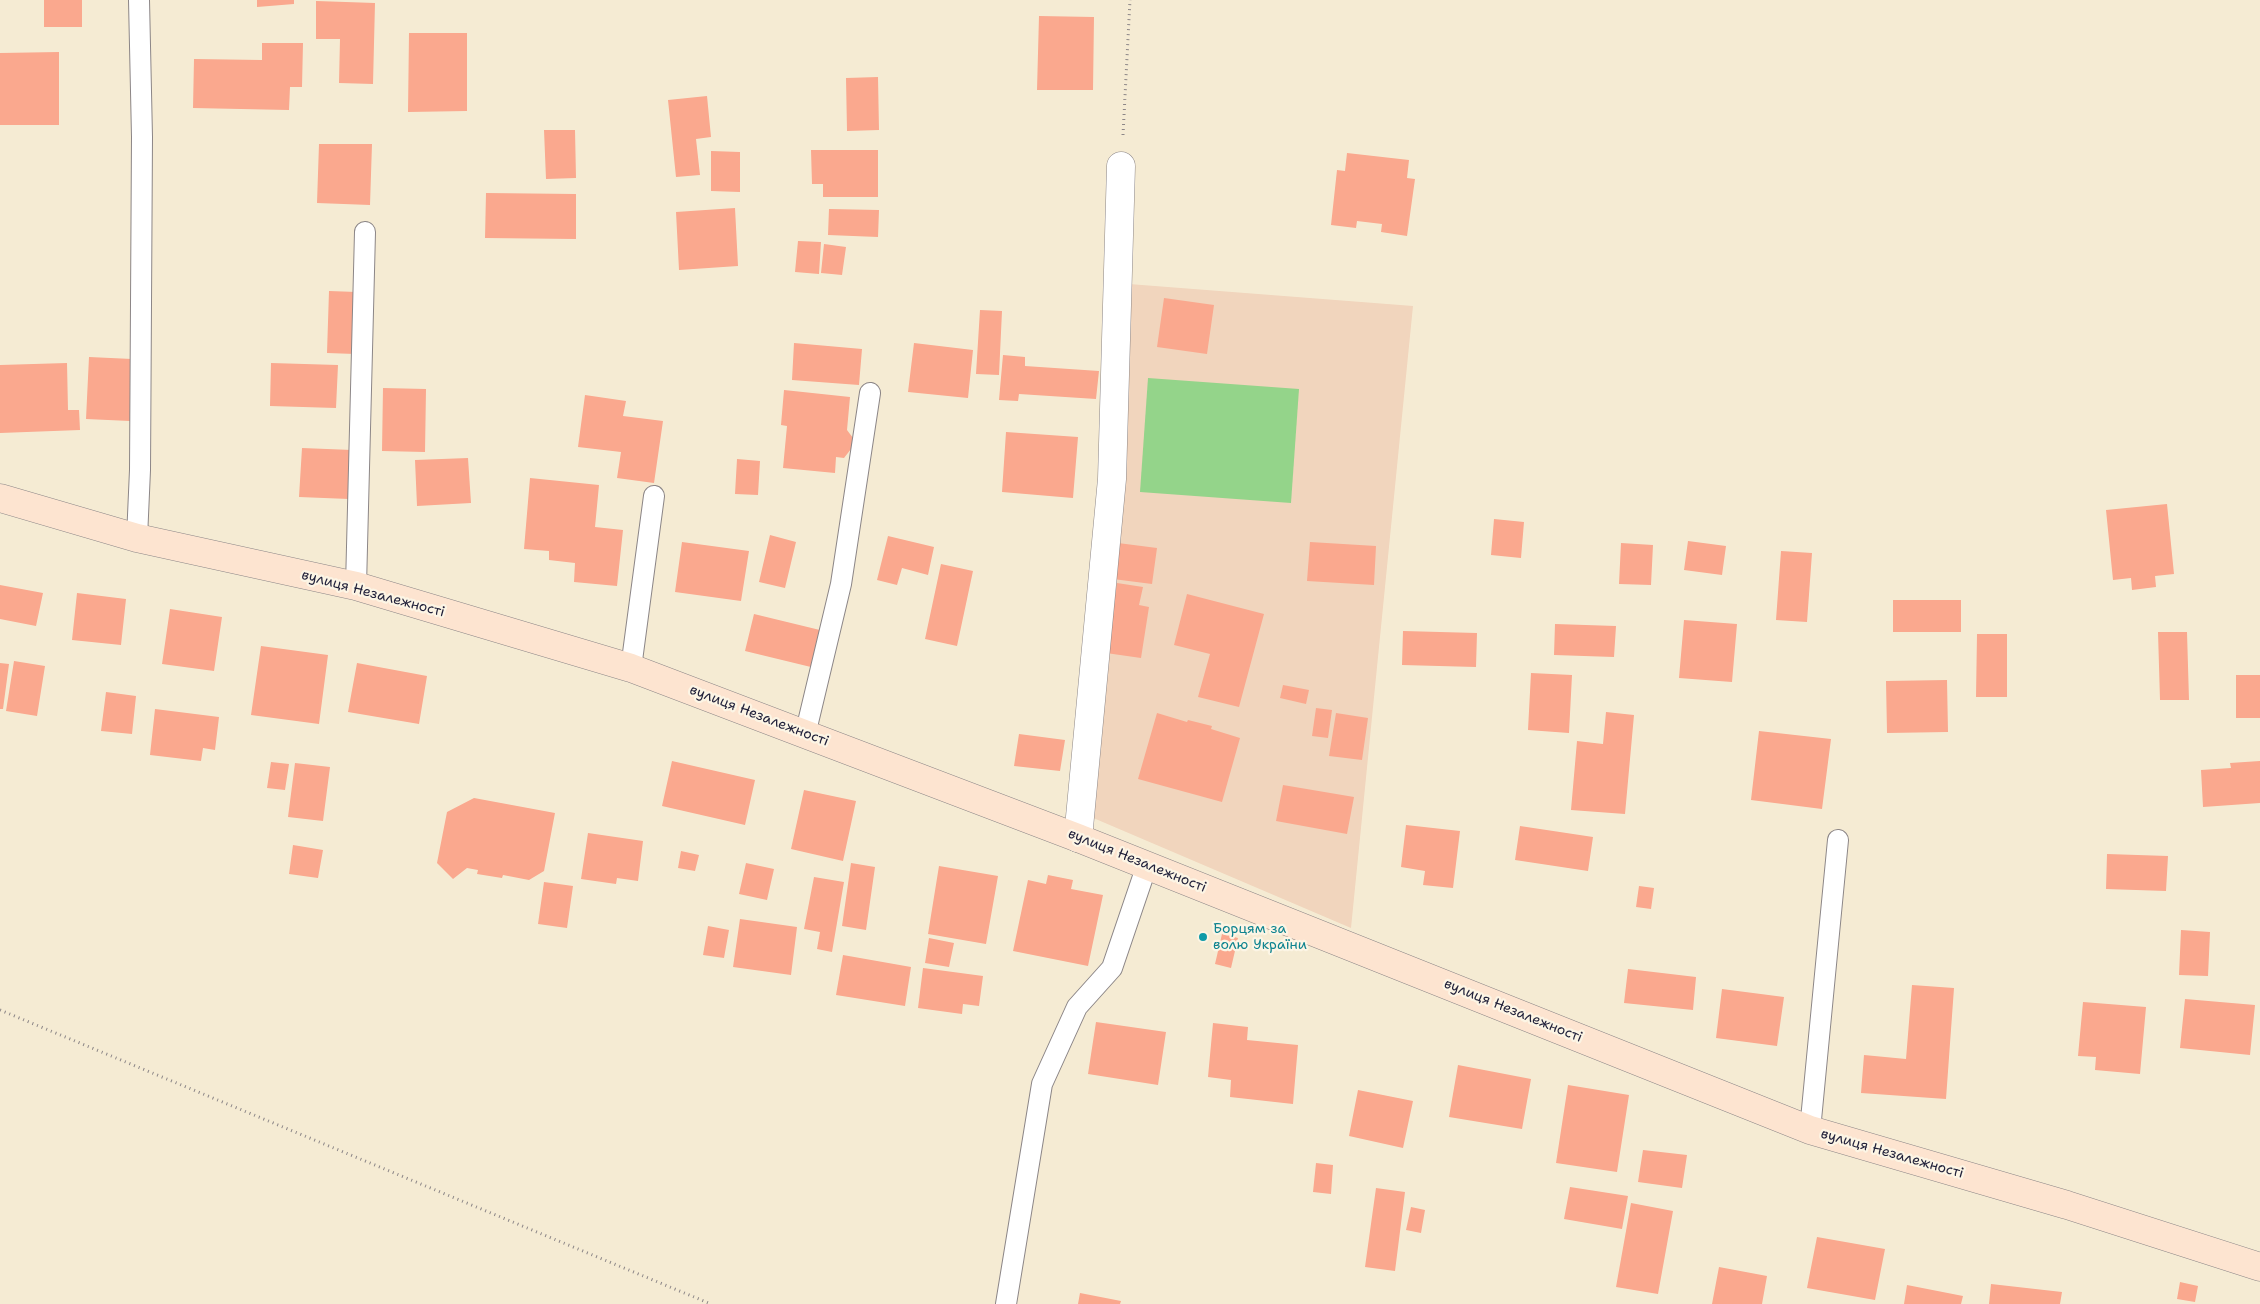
<!DOCTYPE html>
<meta charset="utf-8">
<style>
body{margin:0}
canvas{display:block;background:#f5ebd3}
</style>
<canvas width="2260" height="1304"></canvas>
<script>
const ctx = document.querySelector('canvas').getContext('2d');
ctx.lineJoin = 'round';
function fillPath(path, color) {
  ctx.fillStyle = color;
  ctx.fill(path, 'evenodd');
}
function toPath(rows) {
  const path = new Path2D();
  for (const r of rows) {
    path.moveTo(r[0], r[1]);
    for (let i = 2; i < r.length; i += 2) path.lineTo(r[i], r[i + 1]);
  }
  return path;
}
function strokePath(path, color, width, dash) {
  ctx.strokeStyle = color;
  ctx.lineWidth = width;
  ctx.lineCap = dash ? 'butt' : 'round';
  ctx.setLineDash(dash || []);
  ctx.stroke(path);
}
function write(font, color, halo, rows, align = 'center') {
  ctx.font = font + ' "Shantell Sans",sans-serif';
  ctx.lineWidth = 4.5;
  ctx.setLineDash([]);
  ctx.textBaseline = 'middle';
  ctx.strokeStyle = halo;
  ctx.fillStyle = color;
  for (const [text, x, y, turn = 0] of rows) {
    ctx.save();
    ctx.translate(x, y);
    ctx.rotate((+turn || 0) * Math.PI / 180);
    ctx.textAlign = isNaN(turn) ? turn : align;
    if (halo) ctx.strokeText(text, 0, 0);
    ctx.fillText(text, 0, 0);
    ctx.restore();
  }
}
fillPath(toPath([
 [1129,284,1413,306,1351,928,1091,817]
]), '#f1d5bd');
fillPath(toPath([
 [1148,378,1299,389,1291,503,1140,492]
]), '#94d48a');
fillPath(toPath([
 [44,0,82,0,82,27,44,27],
 [257,0,294,0,294,4,257,7],
 [316,1,375,3,373,84,339,83,340,39,316,39],
 [1039,16,1094,17,1093,90,1037,90],
 [409,33,467,33,467,111,408,112],
 [262,43,303,43,302,87,290,87,289,110,193,108,194,59,262,60],
 [59,52,59,125,0,125,0,53],
 [878,77,879,130,847,131,846,78],
 [707,96,711,137,696,139,700,175,676,177,668,100],
 [544,130,575,130,576,178,546,179],
 [319,144,372,144,370,205,317,203],
 [811,150,878,150,878,197,823,197,823,184,812,184],
 [711,151,740,152,740,192,711,191],
 [1347,153,1409,160,1407,178,1415,179,1407,236,1381,232,1382,224,1357,221,1356,228,1331,225,1337,170,1345,171],
 [486,193,576,194,576,239,485,238],
 [735,208,738,266,679,270,676,212],
 [829,209,879,210,878,237,828,235],
 [798,241,821,242,819,274,795,272],
 [824,244,846,247,842,275,821,273],
 [329,291,357,292,355,354,327,353],
 [1164,298,1214,305,1207,354,1157,347],
 [980,310,1002,311,999,375,976,374],
 [794,343,862,349,859,385,792,380],
 [914,343,973,350,968,398,908,392],
 [1003,355,1025,357,1025,366,1099,371,1096,399,1019,394,1018,401,999,400],
 [89,357,132,359,130,421,86,419],
 [67,363,68,410,79,410,80,430,0,433,0,365],
 [271,363,338,365,336,408,270,406],
 [383,388,426,389,425,452,382,451],
 [784,390,850,397,847,430,853,438,851,449,844,458,836,457,835,473,783,468,787,426,781,425],
 [585,395,626,401,623,416,663,421,654,483,617,478,621,452,578,447],
 [1006,432,1078,437,1073,498,1002,492],
 [302,448,352,450,349,499,299,497],
 [468,458,471,503,417,506,415,460],
 [737,459,760,461,758,495,735,494],
 [530,478,599,485,595,527,623,530,617,586,574,582,575,563,549,560,549,551,524,549],
 [2167,504,2174,574,2155,576,2156,587,2132,590,2131,578,2113,580,2106,510],
 [1494,519,1524,522,1521,558,1491,555],
 [770,535,796,542,785,588,759,582],
 [888,536,934,547,928,575,902,568,897,585,877,580],
 [1688,541,1726,546,1722,575,1684,570],
 [682,542,749,551,741,601,675,592],
 [1310,542,1376,546,1374,585,1307,581],
 [1118,543,1157,548,1152,584,1113,579],
 [1621,543,1653,545,1651,585,1619,584],
 [1781,551,1812,553,1807,622,1776,620],
 [941,564,973,571,957,646,925,639],
 [1117,583,1143,587,1139,605,1149,607,1141,658,1106,653],
 [0,585,43,593,36,626,0,619],
 [77,593,126,599,121,645,72,640],
 [1187,594,1264,614,1239,707,1198,697,1210,654,1174,645],
 [1893,600,1961,600,1961,632,1893,632],
 [170,609,222,617,214,671,162,664],
 [754,614,824,631,815,668,745,651],
 [1684,620,1737,624,1732,682,1679,678],
 [1555,624,1616,626,1614,657,1554,655],
 [1403,631,1477,633,1476,667,1402,665],
 [2158,632,2187,632,2189,700,2160,700],
 [1977,634,2007,634,2007,697,1976,697],
 [261,646,328,655,319,724,251,715],
 [14,661,45,666,37,716,6,711],
 [0,663,9,664,3,709,0,709],
 [357,663,427,676,419,724,348,712],
 [1531,673,1572,675,1569,733,1528,730],
 [2236,675,2260,675,2260,718,2236,718],
 [1947,680,1948,732,1887,733,1886,681],
 [1283,685,1309,690,1306,704,1280,698],
 [106,692,136,696,132,734,101,731],
 [1316,708,1332,710,1328,738,1312,736],
 [155,709,219,717,215,750,203,748,201,761,150,755],
 [1606,712,1634,715,1625,814,1571,810,1577,741,1603,744],
 [1157,713,1187,722,1188,720,1212,726,1211,729,1240,738,1222,802,1138,779],
 [1336,713,1368,718,1362,760,1329,756],
 [1759,731,1831,739,1822,809,1751,800],
 [1019,734,1065,740,1060,771,1014,766],
 [672,761,755,780,745,825,662,806],
 [2260,761,2260,803,2203,807,2201,770,2231,768,2230,763],
 [271,762,289,764,285,790,267,788],
 [295,763,330,767,323,821,288,817],
 [1283,785,1354,797,1347,834,1276,821],
 [804,790,856,801,843,861,791,849],
 [474,798,555,813,544,871,529,880,503,875,502,878,477,874,478,870,467,868,453,879,437,863,447,812],
 [1406,825,1460,831,1453,888,1423,885,1425,871,1401,867],
 [1520,826,1593,837,1588,871,1515,860],
 [588,833,643,841,638,881,617,878,616,884,581,879],
 [293,845,323,850,318,878,289,874],
 [681,851,699,855,695,871,678,868],
 [2107,854,2168,856,2166,891,2106,889],
 [746,863,774,869,767,900,739,894],
 [851,863,875,867,866,930,842,926],
 [939,866,998,876,986,944,928,934],
 [1048,875,1073,880,1071,889,1103,895,1088,966,1013,951,1028,880,1046,884],
 [814,877,844,882,832,952,817,949,820,932,804,929],
 [544,882,573,886,567,928,538,924],
 [1639,886,1654,888,1651,909,1636,907],
 [740,919,797,927,791,975,733,967],
 [708,926,729,930,724,958,703,955],
 [2181,930,2210,932,2208,976,2179,975],
 [1222,934,1238,938,1231,968,1215,964],
 [929,938,954,943,949,967,925,963],
 [843,955,911,967,905,1006,836,995],
 [923,968,983,976,979,1006,963,1004,962,1014,918,1008],
 [1628,969,1696,977,1693,1010,1624,1003],
 [1912,985,1954,988,1946,1099,1861,1093,1864,1055,1906,1059],
 [1722,989,1784,997,1777,1046,1716,1038],
 [2185,999,2255,1005,2250,1055,2180,1048],
 [2083,1002,2146,1007,2140,1074,2095,1070,2096,1057,2078,1056],
 [1096,1022,1166,1032,1158,1085,1088,1074],
 [1213,1023,1248,1027,1247,1040,1298,1045,1293,1104,1230,1097,1231,1080,1208,1077],
 [1458,1065,1531,1079,1522,1129,1449,1117],
 [1568,1085,1629,1095,1617,1172,1556,1163],
 [1358,1090,1413,1101,1403,1148,1349,1136],
 [1643,1150,1687,1155,1682,1188,1638,1182],
 [1316,1163,1333,1165,1331,1194,1313,1192],
 [1570,1187,1628,1196,1622,1229,1564,1219],
 [1376,1188,1405,1192,1395,1271,1365,1267],
 [1631,1203,1673,1211,1658,1294,1616,1287],
 [1411,1207,1425,1210,1421,1233,1406,1230],
 [1817,1237,1885,1249,1875,1300,1807,1288],
 [1719,1267,1767,1276,1762,1304,1712,1304],
 [2180,1282,2198,1286,2195,1302,2177,1299],
 [1991,1284,2062,1292,2060,1304,1989,1304],
 [1907,1285,1963,1296,1961,1304,1904,1304],
 [1080,1293,1121,1301,1120,1304,1078,1304]
]), '#faa88e');
const lane = toPath([
 [137,538,140,470,142,137,139,0],
 [356,586,365,232],
 [631,668,654,496],
 [805,735,841,584,870,393],
 [1810,1130,1838,840],
 [1006,1304,1042,1084,1077,1007,1112,968,1147,865]
]);
const street = toPath([
 [1078,838,1112,479,1121,166]
]);
const secondary = toPath([
 [0,498,137,538,356,586,631,668,1078,838,1810,1130,2067,1205,2260,1267]
]);
strokePath(lane, '#8c8687', 22);
strokePath(street, '#8c8687', 29);
strokePath(secondary, '#8c8687', 29);
strokePath(toPath([
 [1123,135,1130,0],
 [0,1010,711,1304]
]), '#8c8687', 3, [1, 4]);
strokePath(lane, '#fff', 20);
strokePath(street, '#fff', 28);
strokePath(secondary, '#fde4d0', 28);
for (const [x, y, r, color] of [
 [1203,937,5,"#0f9aa8"]
]) {
  const dot = new Path2D();
  dot.arc(x, y, r, 0, 2 * Math.PI);
  ctx.fillStyle = color;
  ctx.fill(dot);
  strokePath(dot, '#fcf5e5', 2);
}
write('14px', '#22223b', '#fcf5e5', [
 ["вулиця Незалежності",373,594,15],
 ["вулиця Незалежності",759,716,21],
 ["вулиця Незалежності",1137,861,22],
 ["вулиця Незалежності",1513,1011,22],
 ["вулиця Незалежності",1892,1154,16]
]);
write('14px', '#0d838f', '#fcf5e5', [
 ["Борцям за",1213,929],
 ["волю України",1213,945]
], 'left');
</script>
